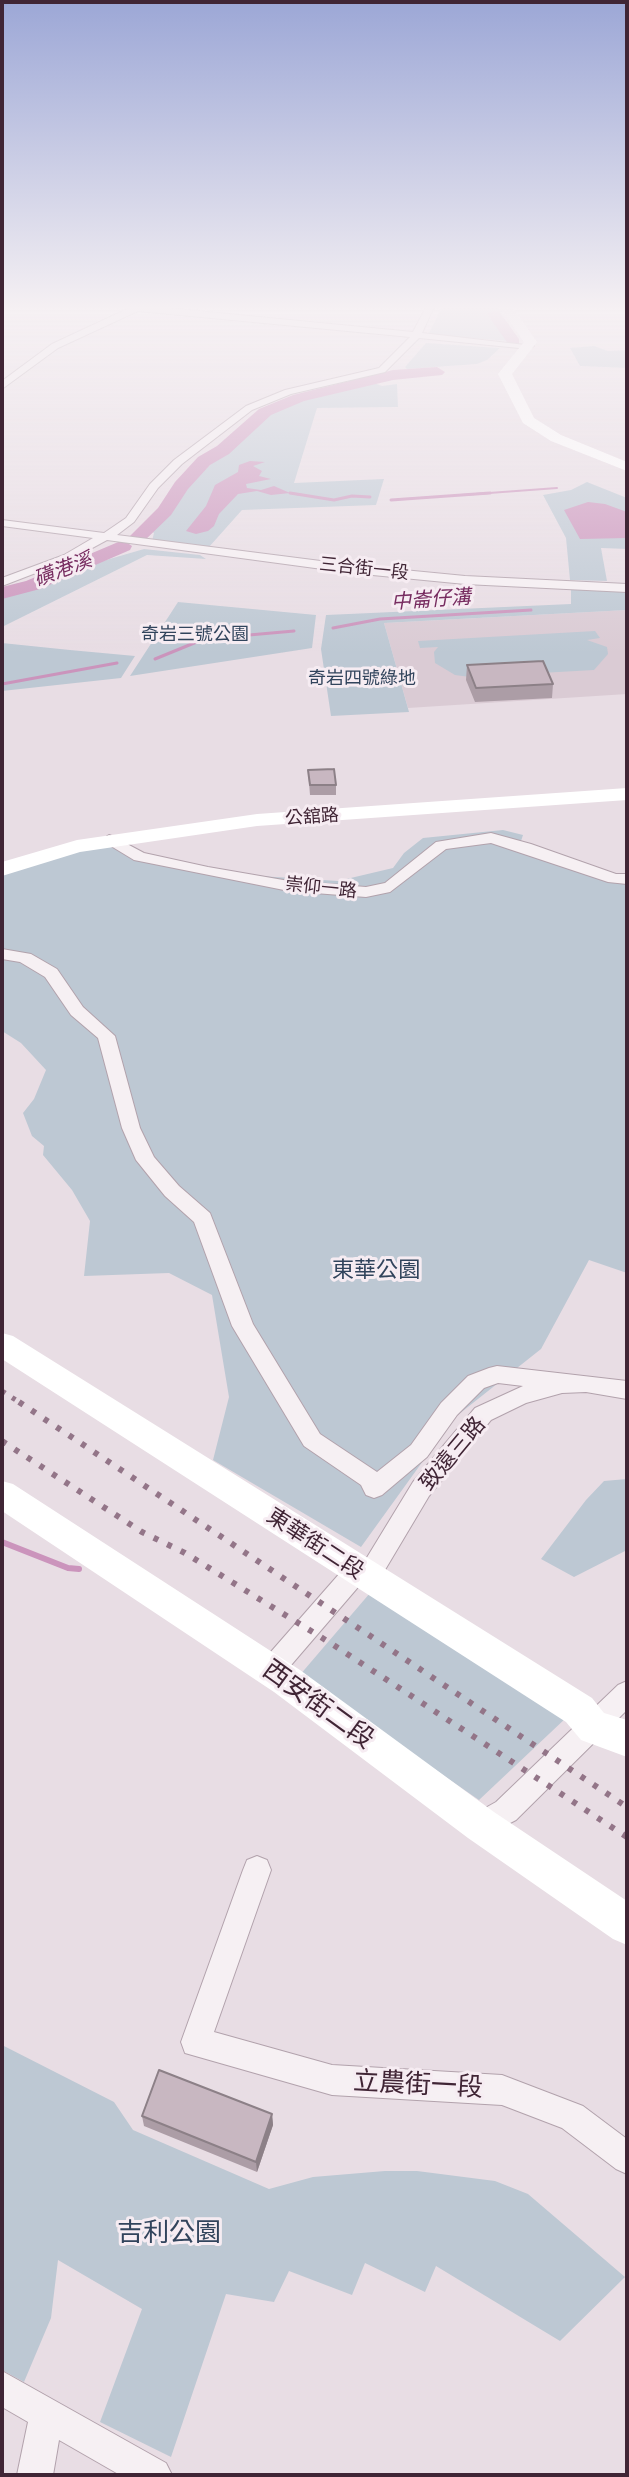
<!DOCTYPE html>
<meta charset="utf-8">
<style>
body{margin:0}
#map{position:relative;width:629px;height:2477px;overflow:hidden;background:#e8dde4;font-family:Montserrat,sans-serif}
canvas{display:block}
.frame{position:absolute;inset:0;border:4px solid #402535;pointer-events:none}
</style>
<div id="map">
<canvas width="629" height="2477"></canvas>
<div class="frame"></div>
</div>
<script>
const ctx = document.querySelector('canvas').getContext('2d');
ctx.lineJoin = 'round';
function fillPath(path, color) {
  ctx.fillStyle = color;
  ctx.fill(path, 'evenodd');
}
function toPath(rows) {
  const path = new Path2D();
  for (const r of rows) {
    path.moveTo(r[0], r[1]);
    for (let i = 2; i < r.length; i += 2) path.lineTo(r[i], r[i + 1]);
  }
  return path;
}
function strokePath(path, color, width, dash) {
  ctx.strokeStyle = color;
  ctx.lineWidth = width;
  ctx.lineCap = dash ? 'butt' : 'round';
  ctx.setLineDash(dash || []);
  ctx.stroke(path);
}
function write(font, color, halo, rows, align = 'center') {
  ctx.font = font + ' Montserrat,"Noto Sans TC",sans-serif';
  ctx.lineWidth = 6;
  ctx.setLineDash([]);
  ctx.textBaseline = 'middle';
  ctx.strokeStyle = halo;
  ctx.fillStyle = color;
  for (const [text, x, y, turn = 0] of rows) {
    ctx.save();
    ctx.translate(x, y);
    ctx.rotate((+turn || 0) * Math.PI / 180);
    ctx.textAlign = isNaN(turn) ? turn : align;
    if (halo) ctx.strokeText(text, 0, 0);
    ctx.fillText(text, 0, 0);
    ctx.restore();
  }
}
fillPath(toPath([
 [627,610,627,694,408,708,384,623]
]), '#dacbd4');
fillPath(toPath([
 [442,307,498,307,502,312,487,314,509,341,428,335],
 [426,343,500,348,487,360,477,364,407,369,405,367],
 [594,346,608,351,627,350,627,368,580,366,570,348],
 [374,383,382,386,397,384,398,407,317,408,294,483,384,479,376,505,242,510,209,547,152,541,154,533,151,531,174,508,185,488,266,413,290,403],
 [587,482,627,498,627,549,601,548,607,581,570,580,566,538,543,495,571,490],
 [144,549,200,555,206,559,147,555,2,627,2,596,34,586,58,574],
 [571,589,627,592,627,610,384,623,409,712,331,716,321,649,326,615,571,604],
 [178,602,316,615,312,648,130,676],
 [595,631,600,638,587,640,607,647,608,654,594,670,470,677,455,675,435,663,434,652,438,647,420,648,418,641],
 [2,643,70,650,135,656,121,678,2,691],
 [503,830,523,835,520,844,608,876,627,876,627,1273,589,1260,541,1349,454,1418,361,1547,213,1460,229,1397,212,1295,169,1273,84,1276,90,1221,72,1190,43,1155,44,1146,32,1136,23,1113,34,1099,46,1070,21,1043,2,1031,2,872,45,857,122,844,138,855,259,876,338,881,393,868,404,853,423,838],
 [627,1479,627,1550,574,1577,541,1559,586,1500,604,1481],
 [370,1593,567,1717,479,1800,299,1676],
 [2,2045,114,2102,133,2130,269,2189,313,2177,385,2171,417,2171,495,2181,528,2194,625,2277,560,2341,436,2266,425,2292,365,2263,352,2295,289,2271,274,2302,226,2294,171,2457,100,2422,142,2309,58,2260,51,2318,24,2382,2,2370]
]), '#bdc8d3');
fillPath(toPath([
 [250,461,265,462,253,466,262,471,259,476,271,479,246,484,247,488,261,490,274,486,290,493,271,495,257,491,238,494,219,514,214,526,208,531,196,534,186,531,206,506,215,485,238,472,239,465],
 [588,502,605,504,627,512,627,538,580,539,564,510]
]), '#cb94bc');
strokePath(toPath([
 [290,493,302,495],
 [462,495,557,488]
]), '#cb94bc', 2);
strokePath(toPath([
 [290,493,334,500,352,496,370,497],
 [391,500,490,493],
 [333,628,380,619,531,610],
 [155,659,204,639,294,631],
 [2,684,117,663]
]), '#cb94bc', 3);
strokePath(toPath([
 [2,1542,68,1568,79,1569]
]), '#cb94bc', 6);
fillPath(toPath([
 [494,310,499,311,519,339,519,345,509,345,487,314,494,310],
 [437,367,445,372,442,375,393,380,304,401,271,415,229,454,210,465,188,489,171,515,143,542,131,542,128,538,158,508,175,482,198,457,217,446,259,409,293,395,393,370,437,367],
 [123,540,132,546,130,550,40,589,2,599,2,587,26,581,123,540]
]), '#cb94bc');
const street = toPath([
 [125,307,157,307,413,332,426,307,434,307,422,333,534,346,529,349,419,338,385,372,291,394,252,410,182,464,158,488,134,522,117,535,352,565,465,576,627,584,627,592,465,584,352,573,107,540,72,559,2,586,2,578,64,555,93,538,2,526,2,520,104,533,126,518,150,484,174,460,246,406,285,390,379,368,410,337,138,311,58,348,2,389,2,381,52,344,127,309,125,307],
 [491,833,531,844,616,874,627,874,627,884,608,882,491,843,446,849,390,892,366,897,289,891,134,860,101,840,109,835,114,837,144,853,208,867,289,881,366,887,385,883,436,842,491,833],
 [2,949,31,954,57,969,83,1007,115,1036,140,1128,154,1157,179,1186,210,1213,253,1324,320,1434,377,1472,411,1445,441,1403,468,1376,489,1368,497,1366,627,1381,627,1399,586,1392,562,1393,526,1403,491,1420,429,1496,376,1585,367,1588,359,1586,280,1678,271,1681,262,1678,258,1670,262,1662,347,1565,356,1562,363,1564,413,1482,475,1408,523,1386,498,1383,484,1388,457,1415,427,1457,382,1495,374,1498,366,1495,361,1485,304,1446,232,1326,194,1222,165,1196,136,1160,122,1128,98,1038,71,1015,45,977,20,962,2,959,2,949],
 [627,1681,627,1710,516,1820,481,1838,471,1834,467,1825,471,1816,496,1802,618,1685,627,1681],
 [257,1856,267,1860,271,1870,214,2032,332,2065,502,2075,583,2106,627,2139,627,2174,616,2169,562,2128,502,2105,332,2095,185,2053,181,2042,243,1870,247,1860,257,1856],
 [2,2371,166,2463,172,2475,120,2475,59,2440,53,2475,17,2475,28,2422,2,2407,2,2371]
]);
strokePath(street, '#b2a2ac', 2);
fillPath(street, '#f6f0f3');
fillPath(toPath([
 [500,307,512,307,537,342,512,374,534,418,561,435,627,462,627,471,551,441,523,423,498,374,524,342,500,307],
 [627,788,627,800,257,826,80,852,2,876,2,862,77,840,257,814,627,788],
 [2,1333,13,1336,592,1698,604,1713,627,1720,627,1757,581,1740,566,1722,2,1359,2,1333],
 [2,1481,13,1484,300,1670,494,1812,627,1901,627,1945,613,1939,468,1838,274,1692,2,1511,2,1481]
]), '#fff');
strokePath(toPath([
 [2,1391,22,1404]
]), '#937588', 5, [4, 8]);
strokePath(toPath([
 [19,1402,627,1807],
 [2,1441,142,1532,185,1553,332,1644,627,1837]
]), '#937588', 6, [5, 10]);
fillPath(toPath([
 [467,665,553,684,552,698,475,702,466,680],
 [308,770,336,785,336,795,310,795],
 [272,2114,273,2125,257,2172,144,2126,142,2116]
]), '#ac9da6');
fillPath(toPath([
 [272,2114,273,2125,257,2172,256,2162]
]), '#8c8087');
const building = toPath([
 [543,661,553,684,476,688,467,665,543,661],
 [334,769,336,785,310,785,308,770,334,769],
 [159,2070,272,2114,256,2162,142,2116,159,2070]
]);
fillPath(building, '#c8b7c1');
strokePath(building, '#8c8087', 2);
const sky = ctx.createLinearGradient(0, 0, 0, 654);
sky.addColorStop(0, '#9ca7d6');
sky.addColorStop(0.47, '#f5f0f3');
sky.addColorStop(1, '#f5f0f300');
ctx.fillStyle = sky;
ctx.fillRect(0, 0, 629, 654);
write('18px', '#402535', '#f6ecf2', [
 ["三合街一段",364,569,6],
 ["公舘路",312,817,-4],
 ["崇仰一路",321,888,6]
]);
write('18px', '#31445c', '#f6ecf2', [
 ["奇岩三號公園",195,635],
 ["奇岩四號綠地",362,679]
]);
write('italic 20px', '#772c60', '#f6ecf2', [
 ["磺港溪",63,570,-21],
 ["中崙仔溝",431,600,-4]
]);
write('22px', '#31445c', '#f6ecf2', [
 ["東華公園",376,1271]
]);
write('22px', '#402535', '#f6ecf2', [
 ["致遠三路",453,1454,-50],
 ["東華街二段",315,1544,33]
]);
write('26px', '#402535', '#f6ecf2', [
 ["西安街二段",318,1705,36],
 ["立農街一段",418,2085,3]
]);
write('26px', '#31445c', '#f6ecf2', [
 ["吉利公園",169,2233]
]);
</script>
